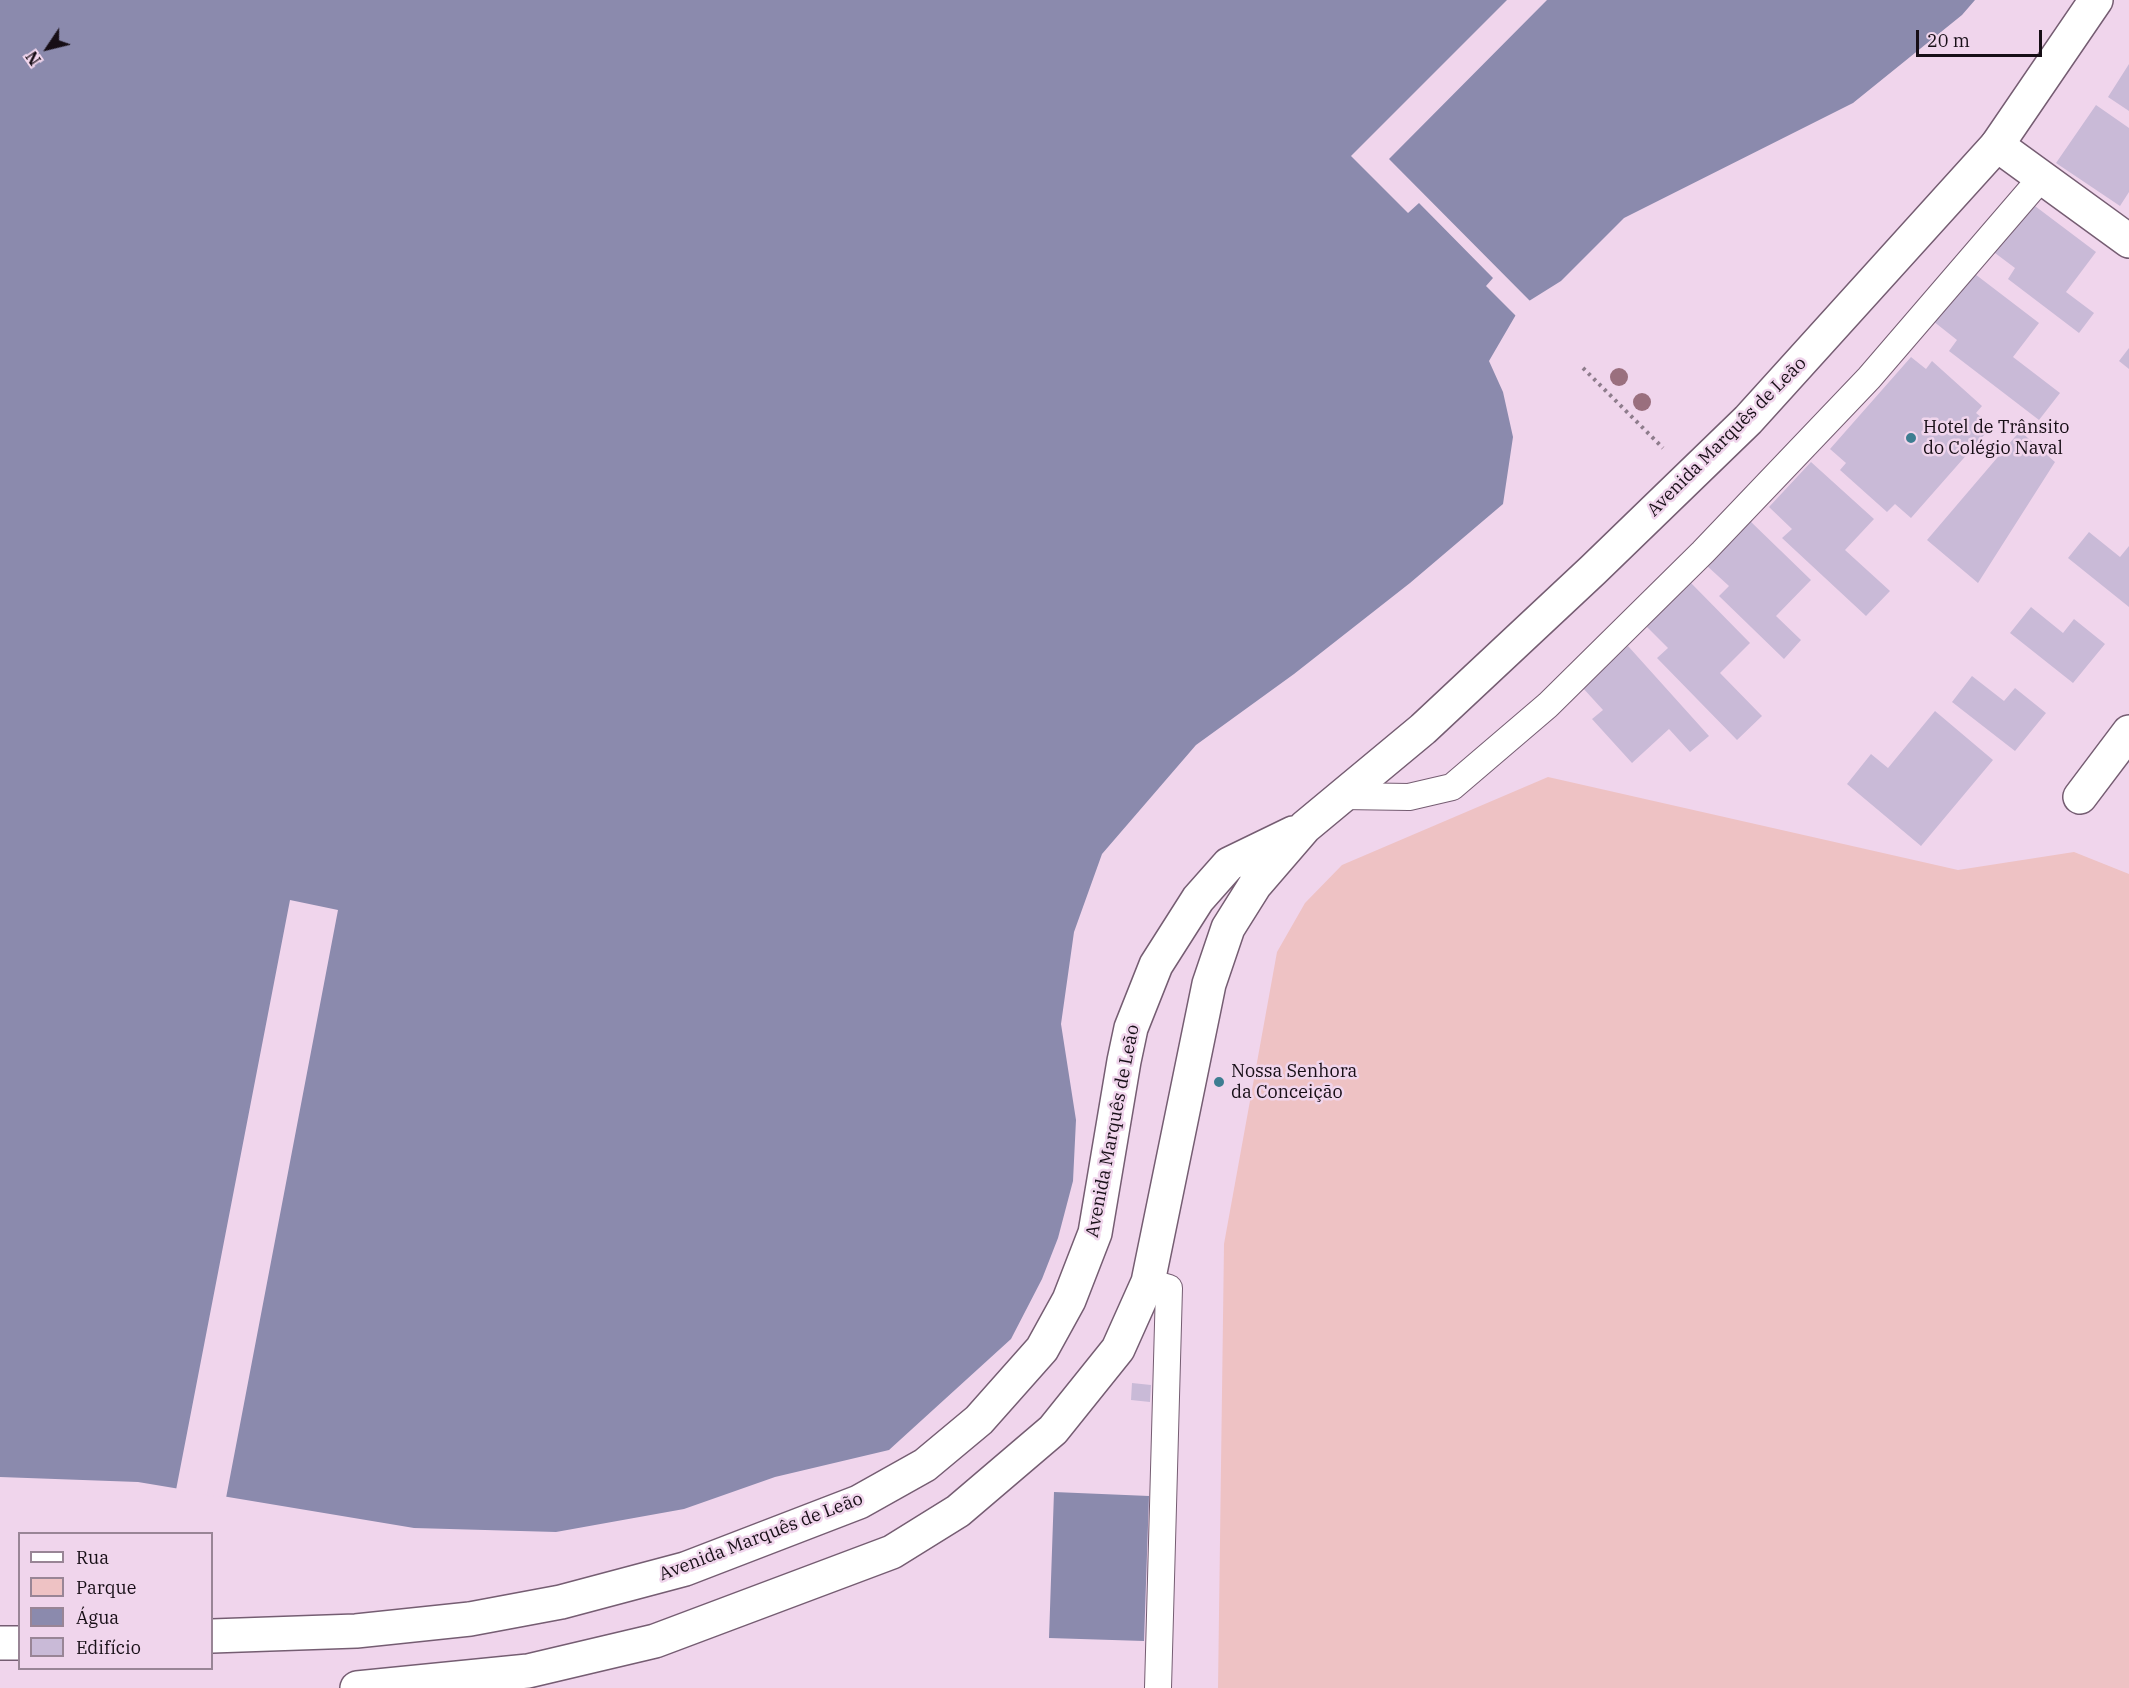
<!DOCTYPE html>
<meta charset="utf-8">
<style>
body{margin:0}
#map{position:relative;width:2129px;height:1688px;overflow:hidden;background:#f0d5ec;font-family:"IBM Plex Serif",serif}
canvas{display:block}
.legend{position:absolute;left:18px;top:1532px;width:195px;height:138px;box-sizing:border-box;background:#f0d5ec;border:2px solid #998596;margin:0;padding:8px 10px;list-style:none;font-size:18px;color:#170e16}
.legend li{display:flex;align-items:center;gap:12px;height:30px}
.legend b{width:30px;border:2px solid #998596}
.north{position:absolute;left:18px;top:18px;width:60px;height:60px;-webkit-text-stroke:4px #f0d5ec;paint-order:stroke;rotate:235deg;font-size:16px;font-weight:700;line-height:24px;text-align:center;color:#170e16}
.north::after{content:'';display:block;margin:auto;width:21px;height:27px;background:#170e16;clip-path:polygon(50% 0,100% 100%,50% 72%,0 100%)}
.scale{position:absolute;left:1916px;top:30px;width:126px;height:27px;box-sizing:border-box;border:3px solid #170e16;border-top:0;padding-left:8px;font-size:18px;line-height:21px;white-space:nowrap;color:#170e16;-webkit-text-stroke:4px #f0d5ec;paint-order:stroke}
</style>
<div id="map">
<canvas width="2129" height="1688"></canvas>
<ul class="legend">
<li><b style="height:8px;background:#fff"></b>Rua</li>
<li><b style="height:16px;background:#eec2c4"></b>Parque</li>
<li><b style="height:16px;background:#8b8aad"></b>Água</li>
<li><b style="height:16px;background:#c9bad7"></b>Edifício</li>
</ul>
<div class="north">N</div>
<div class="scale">20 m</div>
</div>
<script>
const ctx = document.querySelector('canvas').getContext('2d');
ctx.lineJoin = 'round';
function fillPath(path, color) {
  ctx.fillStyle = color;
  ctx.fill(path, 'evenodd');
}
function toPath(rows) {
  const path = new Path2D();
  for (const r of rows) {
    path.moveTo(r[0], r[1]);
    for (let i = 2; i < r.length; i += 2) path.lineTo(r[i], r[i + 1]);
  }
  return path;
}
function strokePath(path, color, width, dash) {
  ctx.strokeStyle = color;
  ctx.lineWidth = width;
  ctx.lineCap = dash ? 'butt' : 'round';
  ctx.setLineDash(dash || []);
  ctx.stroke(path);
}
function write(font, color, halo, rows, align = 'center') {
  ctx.font = font + ' "IBM Plex Serif",serif';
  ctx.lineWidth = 5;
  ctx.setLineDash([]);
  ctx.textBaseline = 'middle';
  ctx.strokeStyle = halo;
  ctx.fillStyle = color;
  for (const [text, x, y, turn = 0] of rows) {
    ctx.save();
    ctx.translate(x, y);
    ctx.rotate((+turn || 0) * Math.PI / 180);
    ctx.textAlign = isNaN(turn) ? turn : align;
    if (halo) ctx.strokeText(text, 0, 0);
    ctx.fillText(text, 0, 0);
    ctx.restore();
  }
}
fillPath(toPath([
 [1548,777,1958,870,2074,852,2129,874,2129,1688,1218,1688,1224,1244,1277,952,1305,903,1342,865]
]), '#eec2c4');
fillPath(toPath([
 [0,0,1975,0,1962,15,1853,103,1624,218,1561,281,1521,306,1489,361,1503,392,1513,437,1503,504,1410,583,1294,674,1196,745,1102,854,1074,932,1061,1024,1076,1120,1073,1181,1058,1238,1042,1279,1011,1339,889,1450,775,1477,684,1509,556,1532,414,1528,138,1482,0,1477],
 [1054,1492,1149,1496,1144,1641,1049,1638]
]), '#8b8aad');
fillPath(toPath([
 [1507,0,1547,0,1389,159,1532,303,1523,308,1518,318,1486,286,1493,278,1419,203,1408,213,1351,156],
 [290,900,338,910,226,1498,176,1490]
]), '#f0d5ec');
fillPath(toPath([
 [2129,64,2129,111,2108,97],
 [2096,105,2129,128,2129,192,2120,206,2056,163],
 [2027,200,2096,252,2066,292,2094,313,2079,333,2008,279,2015,268,1991,250],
 [1971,271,2039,323,2013,357,2060,393,2039,420,1949,351,1957,340,1933,321],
 [2129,348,2129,369,2119,361],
 [1911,357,1926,369,1932,361,1982,406,1976,413,1992,426,1911,518,1895,504,1887,512,1840,470,1846,463,1830,449],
 [2020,431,2055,462,1978,583,1927,540],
 [1811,462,1874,519,1845,550,1890,591,1866,616,1782,538,1792,529,1769,507],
 [1749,520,1811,580,1776,616,1801,640,1784,659,1719,596,1729,586,1706,565],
 [2089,532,2120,557,2129,546,2129,607,2068,558],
 [1691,583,1750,643,1720,673,1762,716,1737,740,1657,658,1668,648,1646,626],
 [2031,607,2063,633,2074,619,2105,644,2073,683,2010,633],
 [1628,646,1709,736,1690,752,1669,729,1632,763,1592,719,1603,710,1582,687],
 [1972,676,2004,701,2015,688,2046,713,2015,751,1952,702],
 [1935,711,1993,760,1921,846,1847,784,1871,754,1888,768],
 [1132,1383,1151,1385,1150,1402,1131,1400]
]), '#c9bad7');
const lane = toPath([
 [1343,796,1409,797,1452,787,1548,705,1703,552,1869,378,2042,177],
 [1148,1282,1169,1288,1158,1688]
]);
const street = toPath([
 [1997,145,2096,0],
 [2080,797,2129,732]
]);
const secondary = toPath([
 [212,1636,356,1631,470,1619,561,1602,685,1569,859,1502,925,1465,979,1420,1042,1349,1069,1300,1095,1233,1124,1061,1131,1028,1156,965,1198,899,1229,864,1293,833],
 [0,1643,20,1643],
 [357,1688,528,1671,655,1641,892,1552,958,1511,1053,1430,1118,1349,1148,1282,1209,984,1228,928,1255,885,1305,827,1423,729,1593,570,1748,420,1997,145,2129,241]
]);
strokePath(lane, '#755d72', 28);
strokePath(street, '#755d72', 36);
strokePath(secondary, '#755d72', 36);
strokePath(toPath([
 [1583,368,1663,448]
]), '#8e7c8c', 4, [3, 4.5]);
strokePath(lane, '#fff', 26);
strokePath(street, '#fff', 33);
strokePath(secondary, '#fff', 33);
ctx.fillStyle = '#9a6f7e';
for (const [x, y] of [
 [1619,377],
 [1642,402]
]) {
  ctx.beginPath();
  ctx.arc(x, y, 9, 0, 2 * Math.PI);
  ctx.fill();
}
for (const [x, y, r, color] of [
 [1911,438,6,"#3d7d91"],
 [1219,1082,6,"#3d7d91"]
]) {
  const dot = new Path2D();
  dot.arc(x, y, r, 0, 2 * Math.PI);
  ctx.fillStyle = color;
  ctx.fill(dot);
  strokePath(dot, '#f0d5ec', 2);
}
write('18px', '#170e16', '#f0d5ec', [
 ["Hotel de Trânsito",1923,428],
 ["do Colégio Naval",1923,449],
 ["Nossa Senhora",1231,1072],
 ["da Conceição",1231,1093]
], 'left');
write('18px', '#170e16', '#f0d5ec', [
 ["Avenida Marquês de Leão",1727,437,-45],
 ["Avenida Marquês de Leão",1113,1131,-79],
 ["Avenida Marquês de Leão",761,1537,-21]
]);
</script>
